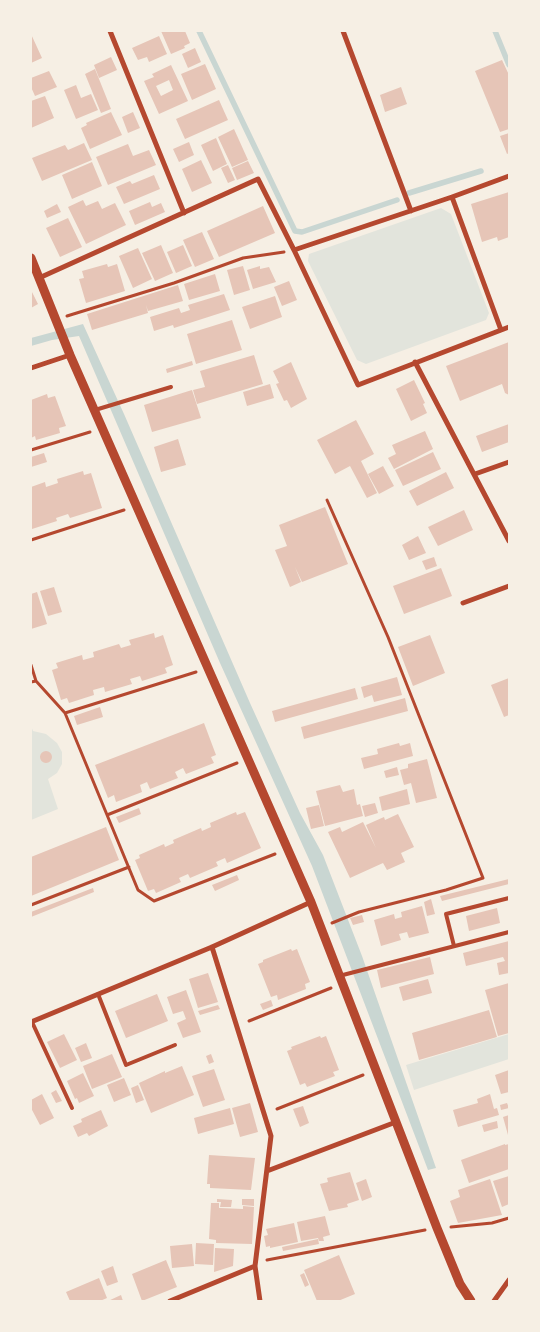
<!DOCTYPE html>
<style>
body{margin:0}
#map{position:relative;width:540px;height:1332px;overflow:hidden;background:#f6efe4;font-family:"Fira Sans",sans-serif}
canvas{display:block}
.frame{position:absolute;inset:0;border:32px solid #f6efe4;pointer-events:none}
</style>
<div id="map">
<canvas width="540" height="1332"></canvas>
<div class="frame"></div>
</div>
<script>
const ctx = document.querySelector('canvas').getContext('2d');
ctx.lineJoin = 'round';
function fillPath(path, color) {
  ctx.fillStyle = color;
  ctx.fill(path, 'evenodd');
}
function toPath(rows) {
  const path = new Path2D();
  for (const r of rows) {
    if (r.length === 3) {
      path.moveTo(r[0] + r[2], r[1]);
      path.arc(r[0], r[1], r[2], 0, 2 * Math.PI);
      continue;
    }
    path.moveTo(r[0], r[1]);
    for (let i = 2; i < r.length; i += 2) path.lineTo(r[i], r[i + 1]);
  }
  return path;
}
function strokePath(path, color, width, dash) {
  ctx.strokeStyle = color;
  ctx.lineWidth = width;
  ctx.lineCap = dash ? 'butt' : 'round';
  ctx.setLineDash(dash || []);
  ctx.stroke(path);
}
fillPath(toPath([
 [441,208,451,214,489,313,486,320,366,364,357,360,308,261,309,254],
 [31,726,33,731,46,734,57,743,62,752,62,764,57,773,48,779,58,809,31,820],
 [509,1034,509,1059,414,1090,406,1065]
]), '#e2e4dc');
fillPath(toPath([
 [83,324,124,414,250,703,300,813,323,855,362,956,436,1168,428,1170,312,866,220,663,79,336,52,340,31,346,31,338]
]), '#c9d6d2');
strokePath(toPath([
 [199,31,295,231,302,232,397,200],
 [495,31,509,65],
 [409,193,481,171]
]), '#c9d6d2', 5.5);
fillPath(toPath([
 [161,31,185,31,190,43,184,46,185,48,171,54],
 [31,34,42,58,31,63],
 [159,36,167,54,149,62,147,57,138,60,132,48],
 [195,48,201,62,188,68,182,54],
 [111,57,117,70,99,78,94,65],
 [502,60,509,75,509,129,500,132,475,71],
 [205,64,216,89,192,100,181,74],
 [171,65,188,101,159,114,144,81,154,77,152,74],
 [169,80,173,90,161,96,156,86],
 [95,69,111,109,101,113,85,74],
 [49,71,57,87,35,96,31,87,31,78],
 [76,85,81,98,91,94,98,110,76,119,64,90],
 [401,87,407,104,385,112,380,95],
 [45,96,54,118,31,128,31,101],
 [219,100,228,120,185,139,176,119],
 [111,112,122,135,90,149,81,128,87,125,86,123],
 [133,112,140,128,128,133,122,117],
 [234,129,248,160,232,167,218,137],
 [509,133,509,153,507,154,500,136],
 [216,138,227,164,213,171,201,145],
 [189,142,194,155,179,162,173,149],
 [84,143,92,160,42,181,32,158,65,145,68,150],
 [128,144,133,156,149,150,156,165,108,185,96,157],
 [201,160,212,183,192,192,182,169],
 [248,161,254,173,237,180,232,168],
 [92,162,102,186,72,199,62,175],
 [228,165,235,180,228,183,221,168],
 [154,175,160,189,124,204,116,187,130,181,132,184],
 [509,192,509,237,498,241,497,237,482,242,471,204],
 [83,200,86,206,98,201,102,209,115,203,126,225,86,244,68,207],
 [150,202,152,207,161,203,165,212,135,225,129,211],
 [57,204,61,212,47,218,44,211],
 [263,206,275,233,219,257,207,231],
 [68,218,82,247,60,257,46,228],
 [202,232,214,259,195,267,183,240],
 [161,245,173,273,155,281,142,253],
 [183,245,192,266,176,273,167,252],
 [138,248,152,279,133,288,119,256],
 [107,264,108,267,117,264,125,291,86,303,79,279,84,278,82,271],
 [243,266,250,290,234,295,227,270],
 [260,266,260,269,269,267,276,282,253,289,247,270],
 [215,274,220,291,189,300,184,284],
 [289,281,297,300,282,306,274,287],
 [178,285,183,301,148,311,146,305,148,313,92,330,87,314],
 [31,290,38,304,31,308],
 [224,294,230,310,174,328,173,325,154,331,150,317,179,308,181,313,190,310,188,305],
 [275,296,282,317,250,329,242,307],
 [232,320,242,350,196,364,187,334],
 [509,342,509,395,505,393,502,384,460,401,446,366],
 [254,355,263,384,197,404,193,390,205,387,200,371],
 [192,361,193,365,167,373,166,369],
 [291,362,307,399,291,408,287,400,284,401,276,384,279,383,273,371],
 [414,380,425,403,423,404,427,413,411,421,396,389],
 [270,384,274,398,247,406,243,392],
 [192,390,201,418,152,432,144,405],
 [47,394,48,398,55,396,66,426,59,428,60,433,36,440,35,436,31,438,31,400],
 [356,420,374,454,361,461,377,493,367,498,350,466,335,474,317,440],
 [509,424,509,442,482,452,476,436],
 [425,431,433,449,394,469,388,458,396,454,392,445],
 [178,439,186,465,161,472,154,447],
 [433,452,441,469,403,486,395,470],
 [44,453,47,462,31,467,31,457],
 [383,466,394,486,379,494,368,474],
 [83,471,84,475,91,473,102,508,70,518,68,514,56,518,57,521,32,529,31,487,45,482,46,487,58,483,57,479],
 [446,472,454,488,417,506,409,491],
 [325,507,348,564,302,582,295,567,301,582,290,587,275,550,287,546,279,525],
 [464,510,473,530,438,546,428,527],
 [418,536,426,553,409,560,402,545],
 [434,557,437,566,426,570,422,561],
 [441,568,452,596,404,614,393,586],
 [54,587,62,612,48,616,40,591],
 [37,592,47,624,31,629,31,594],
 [154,633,155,638,163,635,173,665,165,668,167,673,142,681,140,676,130,679,132,684,105,692,104,687,93,690,94,695,69,703,67,698,61,700,52,670,58,668,56,663,82,655,83,660,94,657,93,652,119,644,121,648,131,645,129,640],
 [430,635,445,673,413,686,398,647],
 [397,677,402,695,374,702,372,695,364,698,361,687],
 [509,678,509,715,504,717,491,685],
 [355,688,358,699,275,722,272,711],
 [405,698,408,711,304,739,301,727],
 [100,707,103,717,77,725,74,716],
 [204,723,216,755,211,757,214,763,186,774,183,768,175,772,178,778,150,789,147,782,140,785,142,792,116,802,114,795,108,798,95,765],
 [399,743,400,746,410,743,413,756,364,769,361,758,378,754,377,749],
 [46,757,6],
 [427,759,437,798,416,803,411,783,404,785,400,770,408,768,408,764],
 [397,767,399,775,386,778,384,771],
 [340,785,343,792,354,789,357,805,360,804,363,816,325,826,316,791],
 [407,789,410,804,382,811,379,797],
 [375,803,378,813,365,817,362,806],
 [319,805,324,826,311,829,306,808],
 [139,808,141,814,119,823,116,817],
 [236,812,237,815,245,812,261,848,227,863,225,858,216,862,218,866,190,878,188,874,179,878,181,882,156,893,154,889,148,891,135,860,140,858,139,855,164,844,165,847,174,843,173,840,201,828,202,831,211,827,210,823],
 [398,814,414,847,401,853,405,862,387,870,383,863,350,878,328,832,340,827,342,832,363,822,376,848,366,825,384,817,385,820],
 [106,827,119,860,31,896,31,857],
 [237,875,239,880,215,891,212,885],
 [509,879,509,884,442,901,440,896],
 [93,888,94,892,31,917,31,912],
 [431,899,435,914,427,916,424,902],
 [422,906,429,933,409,938,407,932,399,934,401,940,381,946,374,920,394,914,395,919,402,917,401,912],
 [497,908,500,923,469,931,466,916],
 [362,915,364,922,353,925,350,918],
 [509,941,509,973,499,975,497,963,505,961,503,957,466,966,463,953],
 [291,949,292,951,297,949,310,982,305,984,306,989,278,1000,277,995,271,997,258,964,263,962,263,960],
 [430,957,434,974,381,988,377,970],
 [208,973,218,1002,198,1008,189,979],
 [428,979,432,993,403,1001,399,987],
 [509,983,509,1033,498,1036,485,990],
 [186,990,201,1032,183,1038,177,1023,186,1019,183,1011,173,1014,167,997],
 [157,994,168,1021,126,1038,115,1011],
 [271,1000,273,1006,263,1010,260,1004],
 [218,1005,220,1009,200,1015,198,1011],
 [489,1010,497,1037,419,1060,412,1033],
 [64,1034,77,1060,60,1068,47,1042],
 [320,1036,321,1038,326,1036,339,1070,333,1072,335,1076,307,1087,305,1083,300,1085,287,1051,292,1049,291,1047],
 [86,1043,92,1058,81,1062,75,1048],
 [112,1054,122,1077,92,1089,83,1066],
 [211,1054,214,1062,209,1064,206,1056],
 [182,1066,194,1095,151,1113,139,1083,165,1071,165,1073],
 [214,1069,225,1100,203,1107,192,1076],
 [509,1070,509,1092,501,1094,495,1075],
 [83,1073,94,1096,79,1103,77,1098,75,1099,67,1081],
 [124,1078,131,1095,114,1102,107,1085],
 [138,1085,144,1100,136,1103,131,1088],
 [56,1090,62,1101,56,1103,51,1093],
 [42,1094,54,1118,40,1125,31,1108,31,1100],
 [490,1094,494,1109,497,1108,499,1115,458,1127,453,1110,478,1103,477,1099],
 [250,1103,258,1132,240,1137,232,1108],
 [507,1103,509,1108,501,1110,500,1105],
 [303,1106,309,1123,300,1127,293,1109],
 [230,1108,234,1124,198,1134,194,1118],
 [101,1110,108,1126,89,1136,87,1133,78,1137,73,1126,82,1122,81,1119],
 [509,1115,509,1135,508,1135,503,1117],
 [497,1121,498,1128,484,1132,482,1125],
 [505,1144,505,1145,509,1144,509,1169,469,1183,461,1160],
 [209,1155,255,1158,251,1190,210,1188,210,1184,207,1184],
 [350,1172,359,1200,347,1204,348,1207,329,1211,320,1184,328,1182,327,1178],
 [509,1176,509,1204,502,1207,493,1181],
 [366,1179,372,1197,362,1201,356,1183],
 [490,1179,502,1215,458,1223,450,1201,460,1197,458,1190],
 [217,1199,232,1200,231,1207,220,1207,221,1202,217,1202],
 [242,1199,254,1199,254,1206,242,1205],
 [211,1203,219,1203,219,1208,243,1209,243,1206,254,1207,252,1244,216,1243,216,1240,209,1239],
 [325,1216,330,1235,323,1237,324,1241,319,1241,318,1238,301,1241,297,1222],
 [294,1223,298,1242,270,1248,270,1246,266,1247,264,1236,268,1235,266,1229],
 [318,1239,319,1244,283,1251,282,1247],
 [196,1243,214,1244,213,1265,195,1264],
 [192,1244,194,1266,172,1268,170,1246],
 [215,1248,234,1249,233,1266,214,1272],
 [339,1255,355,1294,338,1301,317,1301,304,1270],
 [166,1260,177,1287,142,1301,132,1274],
 [113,1266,118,1282,107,1286,101,1271],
 [304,1273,309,1285,305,1287,300,1275],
 [99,1278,107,1298,100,1301,70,1301,66,1292],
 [121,1295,123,1301,108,1301]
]), '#e6c5b7');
strokePath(toPath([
 [67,316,174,283,243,258,284,252],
 [31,450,90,432],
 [327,500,388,637,483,878,446,890,359,912,332,923],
 [31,540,124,510],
 [31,665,36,681,65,713,138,890,154,901,275,854],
 [31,682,36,681],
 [65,713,196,672],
 [107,815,237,763],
 [31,905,129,867],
 [249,1021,331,988],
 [277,1109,363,1075],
 [451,1227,492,1223,509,1218],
 [267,1260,425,1230]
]), '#b5482f', 3);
strokePath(toPath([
 [95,410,171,387],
 [454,946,446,914,509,898],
 [339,976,509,932],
 [98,994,126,1065,175,1045],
 [32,1022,72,1108]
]), '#b5482f', 4);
strokePath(toPath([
 [110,31,184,213],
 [343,31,411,211],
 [452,197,501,330],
 [294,250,452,197,509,176],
 [39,278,258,179,294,250,358,385,509,327],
 [415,362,509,541],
 [31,368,70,355],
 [475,474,509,462],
 [463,603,509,586],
 [212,947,271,1136,255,1266,260,1301],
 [31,1022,212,947,311,902],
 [267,1171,396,1122],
 [170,1301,255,1266],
 [494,1301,509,1280]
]), '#b5482f', 5);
strokePath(toPath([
 [31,258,70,355,311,902,437,1228,460,1284,471,1301]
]), '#b5482f', 9);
</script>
